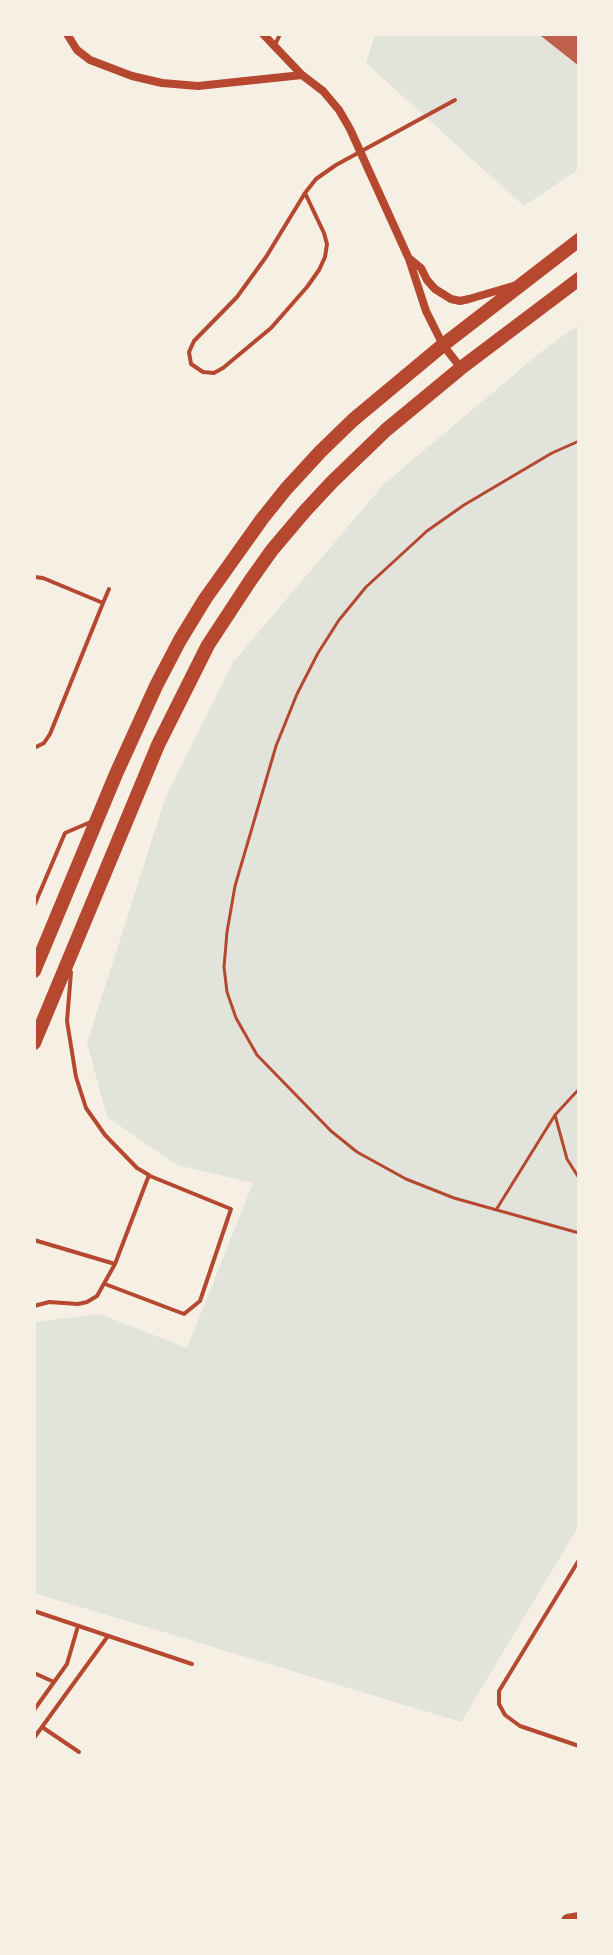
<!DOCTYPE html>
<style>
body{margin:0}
#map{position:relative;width:613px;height:1955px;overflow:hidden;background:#f6efe4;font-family:"Public Sans",sans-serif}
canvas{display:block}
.frame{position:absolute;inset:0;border:36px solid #f6efe4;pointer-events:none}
</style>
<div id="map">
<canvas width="613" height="1955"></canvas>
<div class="frame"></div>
</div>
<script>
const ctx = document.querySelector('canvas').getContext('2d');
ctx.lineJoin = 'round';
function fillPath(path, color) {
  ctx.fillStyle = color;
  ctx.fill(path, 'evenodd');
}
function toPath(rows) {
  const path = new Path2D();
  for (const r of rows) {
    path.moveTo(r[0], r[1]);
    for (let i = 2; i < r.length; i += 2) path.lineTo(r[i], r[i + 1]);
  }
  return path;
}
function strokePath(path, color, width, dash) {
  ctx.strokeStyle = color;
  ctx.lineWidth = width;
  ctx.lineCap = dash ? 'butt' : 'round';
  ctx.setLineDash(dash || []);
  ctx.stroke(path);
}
fillPath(toPath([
 [375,34,579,34,579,169,524,206,366,63],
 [579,324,579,1526,461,1722,34,1593,34,1322,100,1314,187,1348,253,1183,177,1165,107,1117,87,1043,165,799,234,661,384,484,541,352]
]), '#e2e4dc');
fillPath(toPath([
 [542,34,579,34,579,66,541,36]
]), '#bf614a');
strokePath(toPath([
 [579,441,552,453,464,505,427,531,366,587,339,620,318,653,297,694,276,746,235,886,227,932,224,967,227,992,236,1018,257,1055,331,1131,357,1152,406,1179,454,1198,579,1233],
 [555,1115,567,1159,579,1178],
 [496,1210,555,1115,579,1089]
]), '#b5482f', 3);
strokePath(toPath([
 [275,45,280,34],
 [305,193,324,233,327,244,325,257,319,270,307,287,271,328,223,368,214,373,203,372,191,364,189,352,194,341,237,297,266,257,305,193,316,179,336,165,455,100],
 [34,577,43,578,103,603,109,589],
 [34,748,44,743,50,734,103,603],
 [34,906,65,833,93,821],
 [34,1240,115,1264],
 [105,1284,184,1314,200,1301,231,1209,150,1176],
 [34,1306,49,1302,78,1304,87,1302,97,1296,115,1264,149,1175,137,1168,105,1135,86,1108,76,1077,67,1021,71,972],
 [579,1560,499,1691,499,1704,505,1715,520,1726,579,1746],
 [34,1611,192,1664],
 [34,1673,54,1682],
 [34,1710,67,1664,78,1626],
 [42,1727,79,1752],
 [34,1738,108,1636]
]), '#b5482f', 4);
strokePath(toPath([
 [67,34,77,50,90,60,132,76,162,83,198,86,302,75],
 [263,34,302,75,323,91,339,110,350,129,409,259,426,311,443,345,461,368],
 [410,259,421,268,427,280,435,289,451,299,460,301,469,299,513,286]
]), '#b5482f', 8);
strokePath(toPath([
 [34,971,116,774,156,686,180,640,205,599,262,519,286,489,320,452,353,420,443,345,579,240],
 [34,1043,158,745,208,645,250,581,272,550,305,511,332,482,386,430,461,368,579,279],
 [568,1921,579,1919]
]), '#b5482f', 14);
</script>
